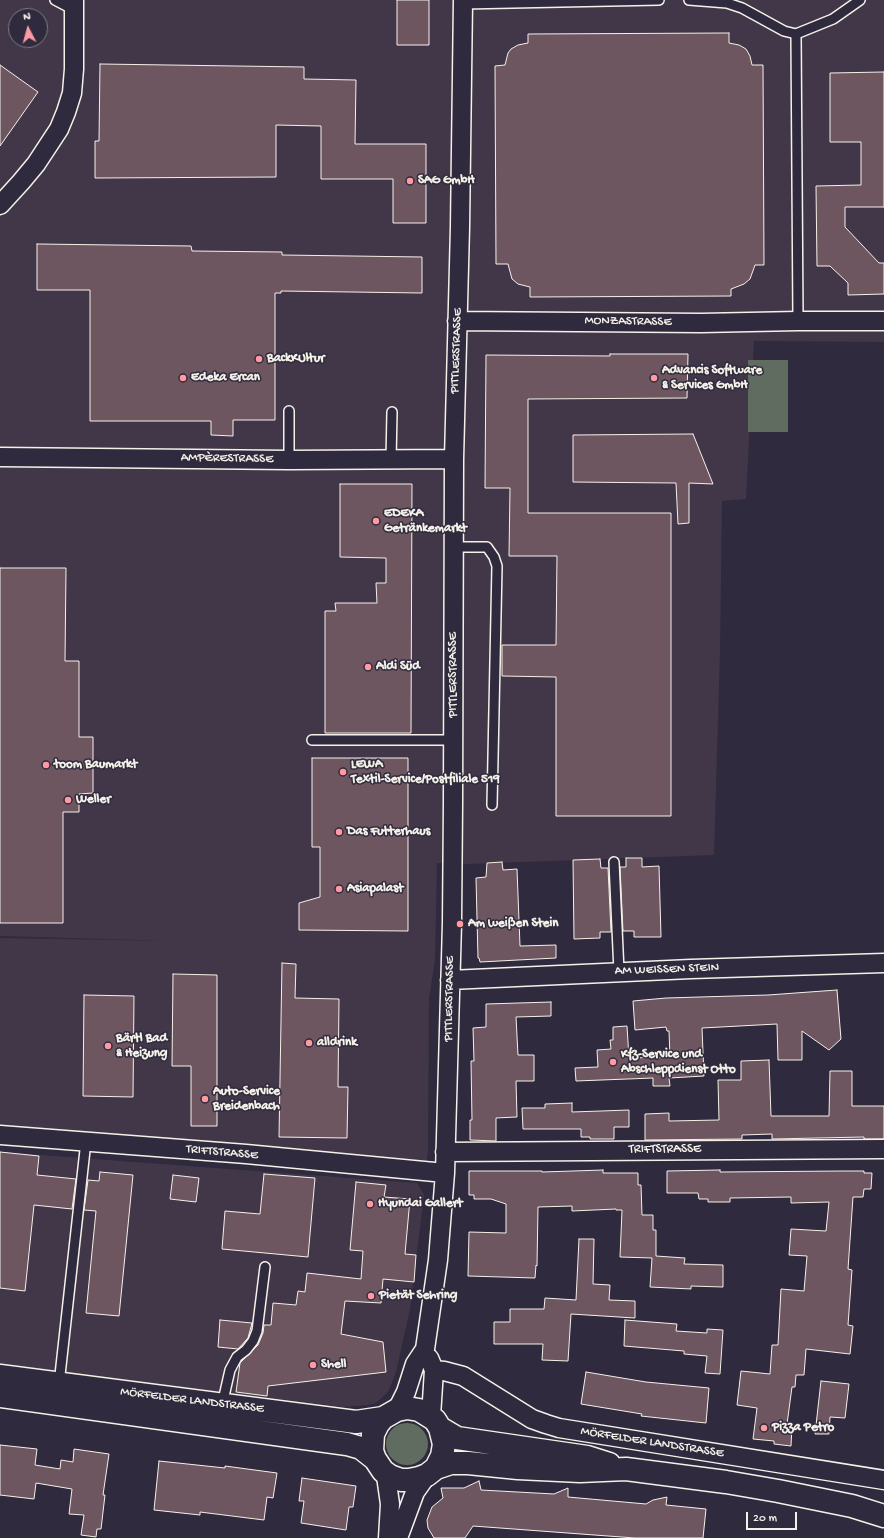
<!DOCTYPE html>
<meta charset="utf-8">
<style>
body{margin:0}
#map{position:relative;width:884px;height:1538px;overflow:hidden;background:#2f2a3d;font-family:"Gochi Hand",sans-serif}
canvas{display:block}
.north{position:absolute;left:8px;top:8px;width:40px;height:40px;box-sizing:border-box;background:#2f2a3d;border:1px solid #7e7a81;border-radius:50%;rotate:354deg;font-size:11px;font-weight:700;line-height:16px;text-align:center;color:#f4f1e8}
.north::after{content:'';display:block;margin:auto;width:14px;height:18px;background:#ff9aa2;clip-path:polygon(50% 0,100% 100%,50% 72%,0 100%)}
.scale{position:absolute;left:746px;top:1512px;width:51px;height:18px;box-sizing:border-box;border:2px solid #f4f1e8;border-top:0;padding-left:5px;font-size:12px;line-height:14px;white-space:nowrap;color:#f4f1e8;-webkit-text-stroke:3px #2f2a3d;paint-order:stroke}
</style>
<div id="map">
<canvas width="884" height="1538"></canvas>
<div class="north">N</div>
<div class="scale">20 m</div>
</div>
<script>
const ctx = document.querySelector('canvas').getContext('2d');
ctx.lineJoin = 'round';
function fillPath(path, color) {
  ctx.fillStyle = color;
  ctx.fill(path, 'evenodd');
}
function toPath(rows) {
  const path = new Path2D();
  for (const r of rows) {
    if (r.length === 3) {
      path.moveTo(r[0] + r[2], r[1]);
      path.arc(r[0], r[1], r[2], 0, 2 * Math.PI);
      continue;
    }
    path.moveTo(r[0], r[1]);
    for (let i = 2; i < r.length; i += 2) path.lineTo(r[i], r[i + 1]);
  }
  return path;
}
function strokePath(path, color, width, dash) {
  ctx.strokeStyle = color;
  ctx.lineWidth = width;
  ctx.lineCap = dash ? 'butt' : 'round';
  ctx.setLineDash(dash || []);
  ctx.stroke(path);
}
function write(font, color, halo, rows, align = 'center') {
  ctx.font = font + ' "Gochi Hand",sans-serif';
  ctx.lineWidth = 3;
  ctx.setLineDash([]);
  ctx.textBaseline = 'middle';
  ctx.strokeStyle = halo;
  ctx.fillStyle = color;
  for (const [text, x, y, turn = 0] of rows) {
    ctx.save();
    ctx.translate(x, y);
    ctx.rotate((+turn || 0) * Math.PI / 180);
    ctx.textAlign = isNaN(turn) ? turn : align;
    if (halo) ctx.strokeText(text, 0, 0);
    ctx.fillText(text, 0, 0);
    ctx.restore();
  }
}
fillPath(toPath([
 [0,0,884,0,884,342,754,341,746,499,722,501,720,651,714,855,467,864,437,863,435,960,429,999,428,1151,425,1172,0,1135,0,938,174,941,0,936],
 [16,16,40,16,40,40,16,40],
 [0,1152,417,1183,424,1195,410,1309,396,1372,388,1392,376,1403,369,1405,342,1407,0,1364]
]), '#423748');
fillPath(toPath([
 [748,360,788,360,788,432,748,432],
 [407,1444,21]
]), '#616c61');
const building = toPath([
 [397,0,429,0,429,45,397,45,397,0],
 [729,33,729,43,739,45,746,49,750,56,752,65,763,65,764,265,755,265,750,279,744,284,731,289,731,296,530,297,530,287,518,284,512,279,508,264,496,264,495,66,505,65,508,53,511,49,518,45,528,43,528,34,729,33],
 [100,64,304,67,304,79,356,80,355,144,426,144,426,223,393,223,393,179,321,179,321,126,276,125,276,177,95,178,95,141,99,141,100,64],
 [0,65,38,92,0,146,0,65],
 [884,72,884,207,845,207,845,227,879,263,884,263,884,294,848,295,848,283,830,266,817,266,816,186,861,185,861,142,830,142,830,73,884,72],
 [37,244,191,246,192,251,282,252,282,255,422,257,422,293,281,291,281,293,275,293,275,420,233,420,233,436,211,435,211,421,90,421,90,290,37,290,37,244],
 [610,354,688,354,687,398,528,399,528,513,671,513,671,816,556,816,556,677,502,676,502,645,556,645,557,556,509,556,510,488,485,488,486,355,610,356,610,354],
 [693,434,713,484,689,483,689,523,678,524,676,483,573,482,573,435,693,434],
 [340,484,412,484,411,733,325,733,325,611,336,611,335,603,377,603,376,583,386,583,386,558,340,557,340,484],
 [0,568,66,568,65,661,79,661,79,737,93,737,93,793,79,794,79,812,63,812,63,923,0,923,0,568],
 [312,758,408,758,408,931,299,930,299,903,320,897,320,847,312,847,312,758],
 [626,858,642,858,642,867,659,866,661,937,634,937,634,931,623,931,620,867,626,867,626,858],
 [600,859,601,868,608,868,611,932,600,932,600,938,574,939,573,860,600,859],
 [502,862,503,870,517,869,520,946,556,945,556,958,480,962,479,958,478,958,476,878,486,877,487,863,502,862],
 [282,963,296,964,295,998,339,999,338,1087,348,1087,347,1138,279,1137,282,963],
 [173,974,217,975,217,1126,191,1126,191,1066,172,1066,173,974],
 [837,990,841,1039,829,1050,802,1031,802,1060,778,1060,777,1024,702,1028,704,1076,669,1078,670,1086,653,1086,653,1078,576,1081,575,1068,598,1067,597,1050,611,1049,610,1040,613,1040,613,1027,627,1026,629,1058,670,1057,669,1031,667,1031,666,1027,635,1030,633,1001,666,998,768,995,837,990],
 [84,995,134,996,133,1097,83,1096,84,995],
 [551,1002,551,1016,516,1017,518,1055,534,1055,534,1081,516,1081,517,1117,496,1118,496,1141,470,1140,470,1120,472,1120,471,1061,474,1061,473,1028,486,1027,486,1004,551,1002],
 [769,1060,771,1116,829,1116,830,1071,852,1071,852,1106,884,1106,884,1139,864,1139,864,1137,772,1139,772,1134,742,1135,742,1139,645,1140,645,1114,669,1113,669,1121,719,1120,718,1080,741,1080,741,1061,769,1060],
 [572,1103,572,1112,629,1110,629,1127,614,1127,614,1139,590,1139,590,1137,581,1137,581,1129,523,1129,522,1108,545,1108,545,1104,572,1103],
 [0,1152,39,1156,37,1175,76,1179,72,1209,34,1205,25,1291,0,1288,0,1152],
 [603,1170,603,1173,638,1173,638,1185,641,1185,642,1215,653,1215,653,1230,656,1230,656,1256,685,1258,684,1264,723,1265,723,1287,691,1286,691,1289,650,1287,652,1258,620,1257,622,1210,616,1210,616,1209,572,1211,572,1206,538,1207,537,1266,536,1265,535,1278,468,1276,469,1232,506,1233,506,1204,491,1199,474,1199,474,1195,469,1195,469,1171,542,1171,542,1172,603,1170],
 [720,1170,720,1172,842,1171,864,1171,864,1173,872,1173,871,1189,864,1189,863,1197,853,1197,848,1269,852,1270,848,1325,853,1326,850,1354,806,1349,804,1375,796,1375,795,1387,792,1387,787,1424,792,1425,791,1446,774,1444,774,1441,753,1439,757,1408,737,1405,741,1371,770,1374,772,1345,778,1345,781,1289,804,1291,807,1256,789,1255,791,1229,826,1231,829,1202,791,1203,791,1197,730,1198,730,1202,708,1202,708,1199,699,1199,698,1193,667,1193,667,1171,720,1170],
 [100,1172,133,1175,119,1316,86,1313,96,1211,84,1210,88,1180,99,1181,100,1172],
 [264,1174,315,1178,308,1257,222,1249,225,1211,260,1214,264,1174],
 [173,1175,199,1178,196,1202,170,1199,173,1175],
 [356,1182,386,1185,384,1197,410,1199,405,1254,416,1255,414,1282,383,1279,381,1303,345,1301,341,1334,383,1342,386,1372,268,1386,267,1396,236,1392,240,1363,258,1345,263,1333,264,1325,271,1325,273,1303,296,1305,298,1291,305,1292,307,1273,361,1279,363,1251,350,1250,356,1182],
 [579,1239,594,1239,593,1284,610,1285,609,1300,635,1301,635,1318,571,1314,568,1361,542,1360,543,1344,494,1344,494,1322,510,1322,510,1309,544,1309,545,1298,576,1300,579,1239],
 [220,1320,252,1323,248,1338,238,1349,218,1347,220,1320],
 [625,1320,677,1324,676,1331,707,1333,707,1329,723,1330,720,1374,705,1373,707,1356,684,1354,684,1351,624,1346,625,1320],
 [586,1372,646,1382,709,1388,706,1423,641,1416,642,1414,581,1404,586,1372],
 [821,1381,849,1384,845,1418,830,1417,829,1434,815,1434,821,1381],
 [0,1445,37,1449,35,1465,60,1469,61,1460,73,1462,74,1449,109,1454,103,1495,105,1495,101,1529,97,1529,96,1537,81,1535,84,1515,69,1514,72,1489,36,1483,34,1499,0,1495,0,1445],
 [159,1461,225,1468,225,1466,277,1473,273,1498,267,1497,264,1520,200,1512,200,1515,154,1510,159,1461],
 [302,1478,356,1486,353,1507,349,1507,346,1530,301,1523,304,1501,299,1501,302,1478],
 [479,1481,481,1490,554,1494,568,1488,568,1497,646,1504,653,1500,667,1497,666,1505,706,1509,703,1538,635,1538,473,1526,465,1538,434,1538,428,1528,427,1520,432,1507,443,1498,441,1488,464,1488,479,1481]
]);
fillPath(building, '#6e5660');
strokePath(building, '#f4f1e8', 1);
const service = toPath([
 [55,0,74,10],
 [689,0,727,3,742,8,784,31,796,34],
 [463,4,659,0],
 [798,321,796,34,833,19,860,0],
 [289,411,289,460],
 [391,460,392,412],
 [454,547,487,547,494,557,497,566,492,805],
 [312,740,453,740],
 [614,862,619,972],
 [59,1384,86,1141],
 [222,1405,230,1370,237,1357,246,1350,253,1341,257,1331,265,1267]
]);
const minor = toPath([
 [0,205,21,182,36,164,59,129,66,112,72,93,74,69,74,0],
 [457,321,701,323,798,321,884,321],
 [0,457,289,460,454,459],
 [450,980,691,969,884,963],
 [0,1135,246,1154,445,1173],
 [445,1152,884,1149],
 [429,1358,434,1370,431,1416],
 [434,1370,444,1371,463,1376,532,1419,546,1424,559,1428,884,1480],
 [397,1410,406,1392,415,1364,425,1349,438,1260,445,1173,452,923,453,803,454,459,460,227,463,0],
 [383,1471,386,1476,390,1504,388,1538],
 [398,1538,415,1492,427,1475]
]);
const secondary = toPath([
 [0,1376,356,1422,383,1418],
 [0,1396,347,1444,361,1448,375,1459],
 [440,1428,457,1438,587,1457,609,1464],
 [436,1468,442,1456,444,1444,440,1428,435,1420,419,1410,407,1408,397,1410,383,1418,378,1424,373,1434,372,1451,375,1459,383,1471,390,1476,401,1480,409,1480,419,1478,427,1475,436,1468,451,1463,468,1463,518,1468,580,1471,626,1469,726,1482,778,1491,852,1506,884,1516]
]);
strokePath(service, '#f4f1e8', 12);
strokePath(minor, '#f4f1e8', 21);
strokePath(secondary, '#f4f1e8', 25);
strokePath(service, '#2f2a3d', 9);
strokePath(minor, '#2f2a3d', 18);
strokePath(secondary, '#2f2a3d', 22);
for (const [x, y, r, color] of [
 [410,181,4,"#ff9aa2"],
 [259,359,4,"#ff9aa2"],
 [183,378,4,"#ff9aa2"],
 [654,378,4,"#ff9aa2"],
 [376,521,4,"#ff9aa2"],
 [368,667,4,"#ff9aa2"],
 [46,765,4,"#ff9aa2"],
 [343,772,4,"#ff9aa2"],
 [68,800,4,"#ff9aa2"],
 [339,832,4,"#ff9aa2"],
 [339,889,4,"#ff9aa2"],
 [460,924,4,"#ff9aa2"],
 [309,1043,4,"#ff9aa2"],
 [108,1046,4,"#ff9aa2"],
 [613,1062,4,"#ff9aa2"],
 [205,1099,4,"#ff9aa2"],
 [370,1204,4,"#ff9aa2"],
 [371,1296,4,"#ff9aa2"],
 [313,1365,4,"#ff9aa2"],
 [764,1428,4,"#ff9aa2"]
]) {
  const dot = new Path2D();
  dot.arc(x, y, r, 0, 2 * Math.PI);
  ctx.fillStyle = color;
  ctx.fill(dot);
  strokePath(dot, '#2f2a3d', 1.5);
}
write('bold 13px', '#f4f1e8', '#2f2a3d', [
 ["SAG GmbH",418,181],
 ["BackKUltur",267,359],
 ["Advancis Software",662,371],
 ["& Services GmbH",662,386],
 ["Edeka Ercan",191,378],
 ["EDEKA",384,514],
 ["Getränkemarkt",384,529],
 ["Aldi Süd",376,667],
 ["toom Baumarkt",54,765],
 ["LEWA",351,765],
 ["Textil-Service/Postfiliale 519",351,780],
 ["Weller",76,800],
 ["Das Futterhaus",347,832],
 ["Asiapalast",347,889],
 ["Am weißen Stein",468,924],
 ["Bärtl Bad",116,1039],
 ["& Heizung",116,1054],
 ["alldrink",317,1043],
 ["Kfz-Service und",621,1055],
 ["Abschleppdienst Otto",621,1070],
 ["Auto-Service",213,1092],
 ["Breidenbach",213,1107],
 ["Hyundai Gallert",378,1204],
 ["Pietät Sehring",379,1296],
 ["Shell",321,1365],
 ["Pizza Petro",772,1428]
], 'left');
write('13px', '#f4f1e8', '#2f2a3d', [
 ["MONZASTRASSE",628,322,1],
 ["PITTLERSTRASSE",457,351,-88],
 ["AMPÈRESTRASSE",227,459,1],
 ["PITTLERSTRASSE",454,675,-90],
 ["AM WEISSEN STEIN",667,970,-2],
 ["PITTLERSTRASSE",450,999,-89],
 ["TRIFTSTRASSE",665,1150],
 ["TRIFTSTRASSE",222,1153,5],
 ["MÖRFELDER LANDSTRASSE",192,1401,7],
 ["MÖRFELDER LANDSTRASSE",652,1443,9]
]);
</script>
